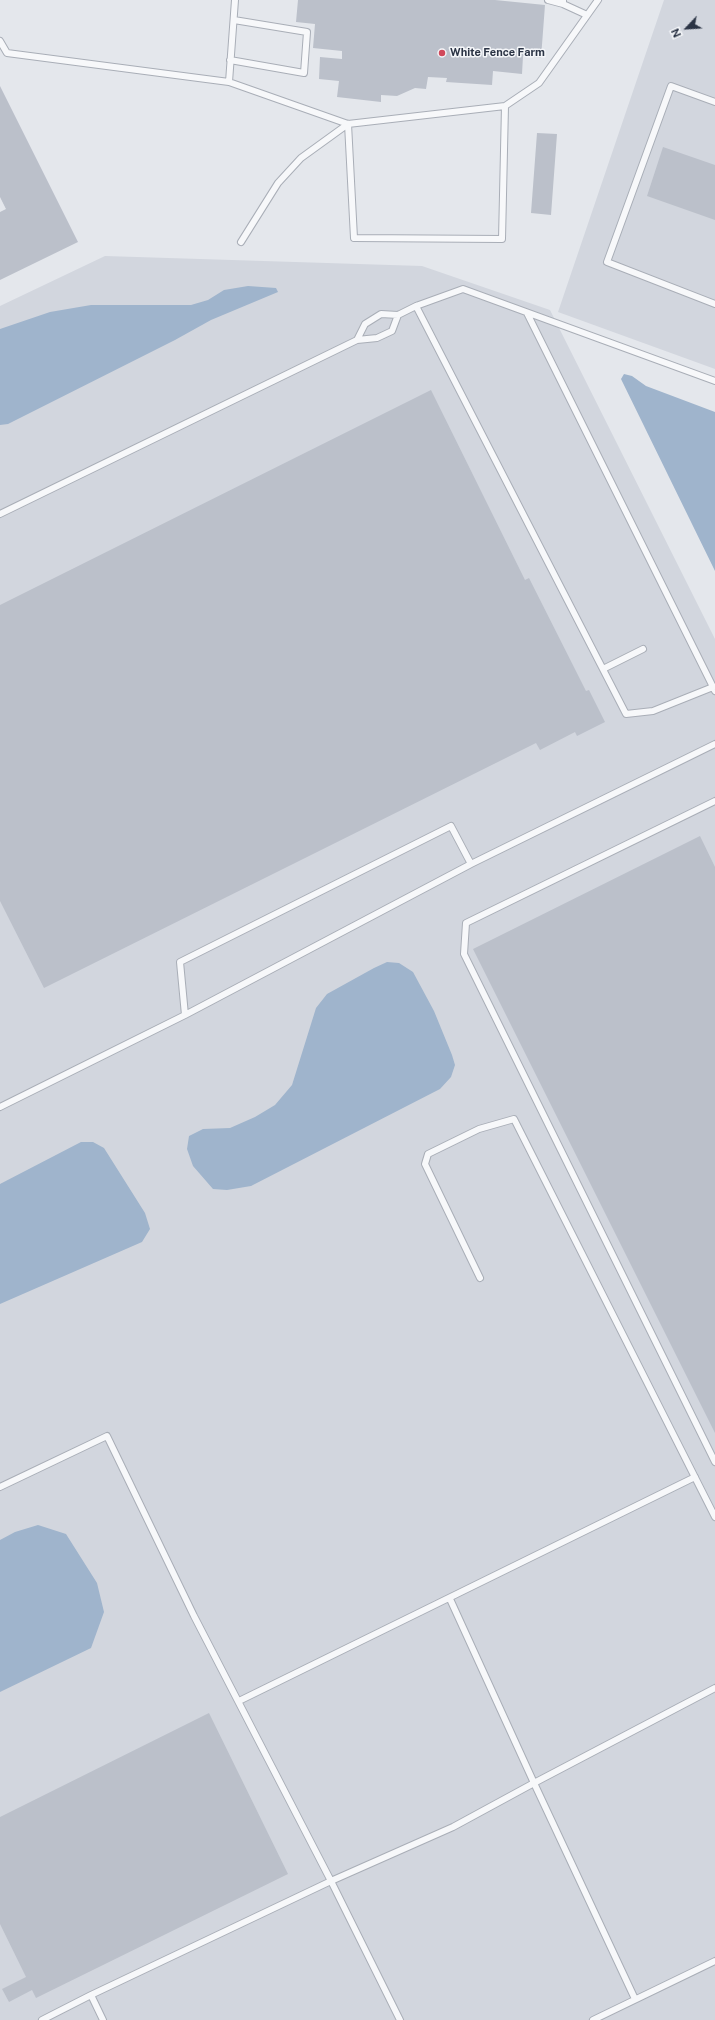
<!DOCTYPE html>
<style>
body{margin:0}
#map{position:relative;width:715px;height:2020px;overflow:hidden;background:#e4e7ec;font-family:"Public Sans",sans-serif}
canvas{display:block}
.north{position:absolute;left:667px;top:8px;width:40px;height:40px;-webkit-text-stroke:3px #f4f6f9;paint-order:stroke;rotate:245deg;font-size:11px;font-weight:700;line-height:16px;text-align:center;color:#2b3445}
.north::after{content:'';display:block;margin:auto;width:14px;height:18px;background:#2b3445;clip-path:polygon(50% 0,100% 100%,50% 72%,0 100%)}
</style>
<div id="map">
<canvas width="715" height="2020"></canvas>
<div class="north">N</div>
</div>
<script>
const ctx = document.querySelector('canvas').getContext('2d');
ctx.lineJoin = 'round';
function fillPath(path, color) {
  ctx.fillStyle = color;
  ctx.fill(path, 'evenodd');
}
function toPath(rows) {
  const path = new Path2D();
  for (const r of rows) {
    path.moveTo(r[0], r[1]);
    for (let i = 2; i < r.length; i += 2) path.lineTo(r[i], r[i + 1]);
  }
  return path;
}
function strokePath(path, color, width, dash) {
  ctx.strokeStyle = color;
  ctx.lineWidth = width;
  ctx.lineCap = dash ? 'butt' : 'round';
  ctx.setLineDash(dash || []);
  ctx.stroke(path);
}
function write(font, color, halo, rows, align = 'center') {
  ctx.font = font + ' "Public Sans",sans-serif';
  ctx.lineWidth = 3;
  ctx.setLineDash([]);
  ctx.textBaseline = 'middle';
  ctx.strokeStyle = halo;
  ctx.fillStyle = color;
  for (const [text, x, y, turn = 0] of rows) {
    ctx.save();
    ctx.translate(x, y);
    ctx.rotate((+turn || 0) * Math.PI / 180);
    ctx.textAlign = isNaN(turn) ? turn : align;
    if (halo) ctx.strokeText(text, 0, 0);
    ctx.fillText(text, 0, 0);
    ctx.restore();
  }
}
fillPath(toPath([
 [664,0,715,0,715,369,558,312],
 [105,256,422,266,550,310,715,639,715,2020,0,2020,0,306]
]), '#d2d6de');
fillPath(toPath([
 [248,286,276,288,278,292,211,320,175,340,8,424,0,425,0,329,50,312,91,305,191,305,208,300,224,290],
 [624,374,632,376,646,386,715,412,715,571,621,379],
 [387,962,399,963,413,972,434,1011,452,1055,455,1065,451,1077,440,1089,251,1186,227,1190,213,1189,193,1166,187,1149,189,1136,203,1129,230,1128,255,1117,275,1105,292,1085,316,1008,327,994,374,968],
 [81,1142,93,1142,104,1148,145,1213,150,1229,142,1242,0,1304,0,1184],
 [38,1525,66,1534,97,1583,104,1612,91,1648,0,1692,0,1540,15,1532]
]), '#9fb4cc');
fillPath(toPath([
 [298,0,495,0,545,5,541,58,523,56,522,74,493,71,492,85,446,82,447,78,428,77,426,89,415,88,397,96,381,95,381,102,337,97,339,81,319,79,320,57,342,59,342,51,313,48,315,24,296,22],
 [0,86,78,242,0,280,0,212,6,209,0,197],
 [537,133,557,134,551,215,531,213],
 [663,147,715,165,715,220,647,196],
 [431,390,525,580,529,578,586,691,589,690,605,722,577,736,575,732,540,750,536,743,44,988,0,901,0,605],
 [700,836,715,867,715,1433,473,949],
 [209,1713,288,1874,36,1998,32,1990,9,2002,2,1989,26,1977,0,1924,0,1817]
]), '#bbc0ca');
const service = toPath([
 [235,0,229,82,348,124,505,106,539,83,598,0],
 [548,0,563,4],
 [563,0,563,4,587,15],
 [0,41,7,53,229,82],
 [230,60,304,73,307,32,234,20],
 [715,102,671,86,607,262,715,304],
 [348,124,354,238,502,239,505,106],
 [241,242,278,183,301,158,348,124],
 [527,313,715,691],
 [398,315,392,331,377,338,357,340,365,324,381,314,398,315,416,306],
 [0,514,357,340],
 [603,669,643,649],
 [713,687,653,711,626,714,416,306,463,289,715,381],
 [715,801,466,923,464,954,715,1462],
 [471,864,451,826,180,962,185,1015,471,864,715,744],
 [0,1107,185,1015],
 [480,1278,425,1164,428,1154,479,1129,514,1119,715,1517],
 [0,1487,107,1436,194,1616,331,1881,453,1827,534,1783,635,1999],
 [450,1599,534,1783,715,1688],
 [239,1701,695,1477],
 [91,1995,331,1881,400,2020],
 [42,2020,91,1995,103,2020],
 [593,2020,715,1961]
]);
strokePath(service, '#a9aeb7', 8);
strokePath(service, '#f7f8fa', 6);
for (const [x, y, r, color] of [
 [442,53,4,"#d1495b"]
]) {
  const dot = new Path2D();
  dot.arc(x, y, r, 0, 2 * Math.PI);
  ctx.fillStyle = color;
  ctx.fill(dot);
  strokePath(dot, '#f4f6f9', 1.5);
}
write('bold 11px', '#2b3445', '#f4f6f9', [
 ["White Fence Farm",450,53]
], 'left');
</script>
